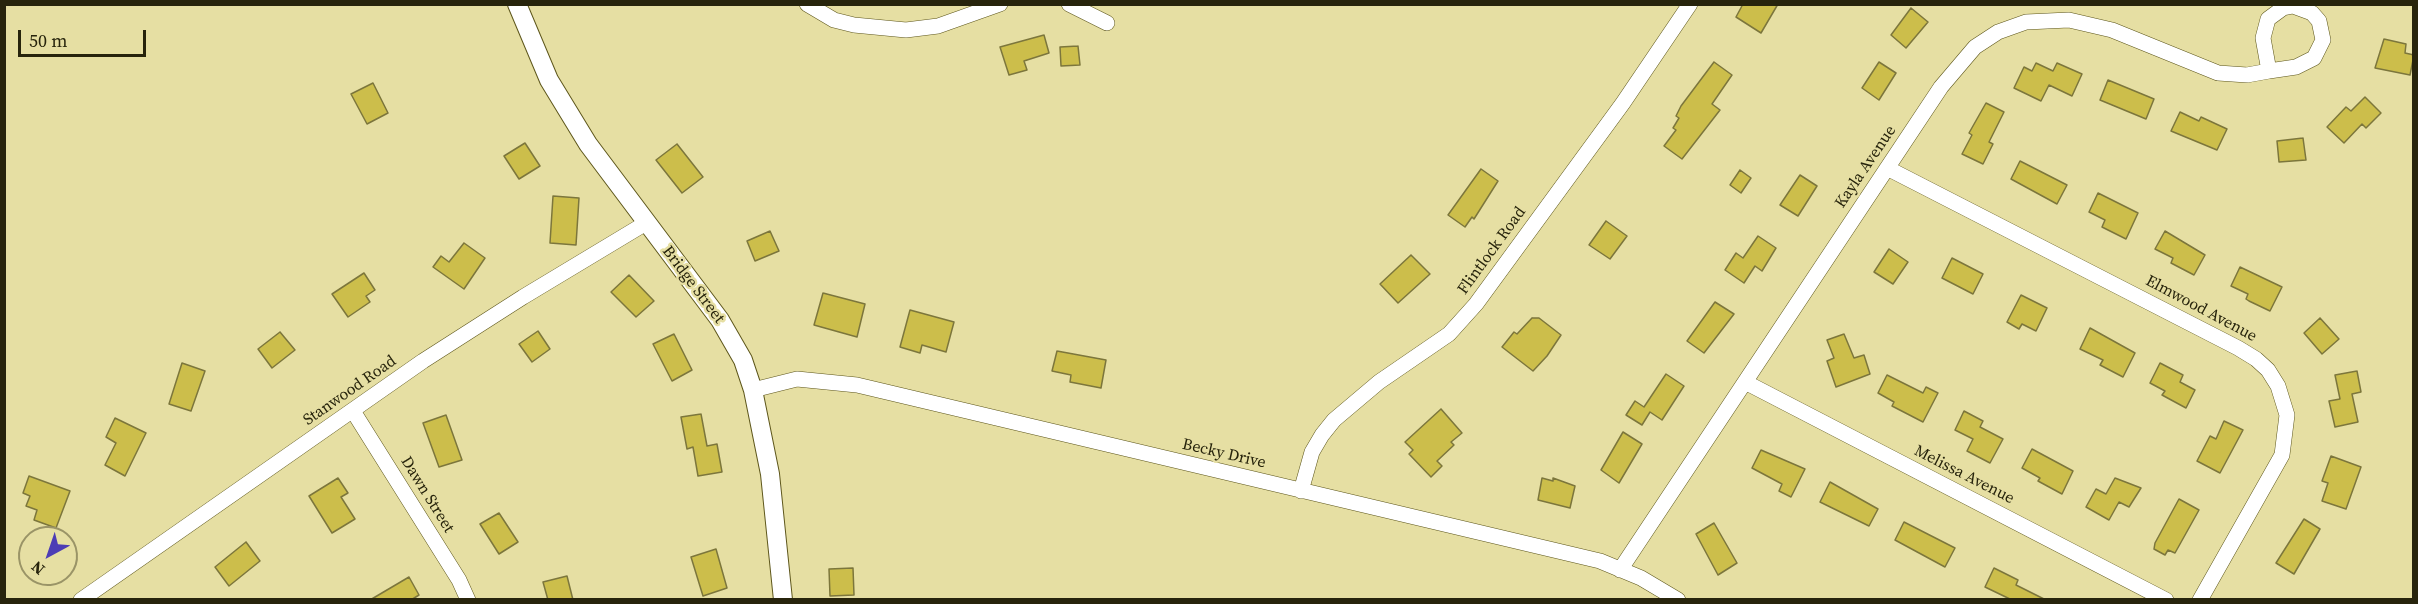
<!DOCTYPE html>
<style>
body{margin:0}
#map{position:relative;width:2418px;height:604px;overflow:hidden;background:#e6dfa3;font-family:"Source Serif 4",serif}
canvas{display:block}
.frame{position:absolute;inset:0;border:6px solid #27240c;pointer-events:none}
.north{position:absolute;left:18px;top:526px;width:60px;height:60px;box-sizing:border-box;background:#e6dfa3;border:2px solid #9a9467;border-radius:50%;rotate:220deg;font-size:16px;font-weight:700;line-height:24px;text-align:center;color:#27240c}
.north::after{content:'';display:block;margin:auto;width:21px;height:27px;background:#4d3db5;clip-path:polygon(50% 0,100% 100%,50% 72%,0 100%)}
.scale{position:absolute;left:18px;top:30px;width:128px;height:27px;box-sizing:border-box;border:3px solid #27240c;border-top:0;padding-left:8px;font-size:18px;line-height:21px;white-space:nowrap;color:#27240c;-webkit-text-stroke:4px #e6dfa3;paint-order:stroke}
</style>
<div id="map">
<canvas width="2418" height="604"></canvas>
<div class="frame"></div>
<div class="north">N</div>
<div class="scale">50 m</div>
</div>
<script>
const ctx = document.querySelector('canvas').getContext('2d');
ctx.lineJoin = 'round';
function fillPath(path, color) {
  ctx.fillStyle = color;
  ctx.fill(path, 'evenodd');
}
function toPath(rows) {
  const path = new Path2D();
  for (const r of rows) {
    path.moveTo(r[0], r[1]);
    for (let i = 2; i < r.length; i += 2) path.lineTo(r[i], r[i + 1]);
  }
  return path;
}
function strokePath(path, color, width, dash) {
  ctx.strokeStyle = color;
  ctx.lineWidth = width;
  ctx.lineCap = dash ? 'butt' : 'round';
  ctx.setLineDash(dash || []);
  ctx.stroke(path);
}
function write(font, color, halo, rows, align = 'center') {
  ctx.font = font + ' "Source Serif 4",serif';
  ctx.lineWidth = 5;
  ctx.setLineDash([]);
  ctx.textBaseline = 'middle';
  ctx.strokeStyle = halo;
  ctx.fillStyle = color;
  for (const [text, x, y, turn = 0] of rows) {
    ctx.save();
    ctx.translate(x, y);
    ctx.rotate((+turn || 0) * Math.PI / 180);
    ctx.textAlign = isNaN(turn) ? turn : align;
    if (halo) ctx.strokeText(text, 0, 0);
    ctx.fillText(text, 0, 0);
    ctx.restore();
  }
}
const building = toPath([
 [1743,4,1778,4,1761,33,1736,17,1743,4],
 [1911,8,1928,22,1906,48,1891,35,1911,8],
 [1044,35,1049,53,1024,61,1027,70,1009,75,1000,47,1044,35],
 [2384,39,2406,44,2405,53,2414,55,2410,75,2375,68,2384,39],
 [1078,46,1080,65,1061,66,1060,47,1078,46],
 [1714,62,1732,75,1712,104,1720,110,1682,159,1664,146,1676,130,1673,128,1679,118,1676,116,1681,106,1714,62],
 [1879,62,1896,73,1879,100,1862,88,1879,62],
 [2036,63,2053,71,2057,63,2082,74,2072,96,2049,85,2041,101,2014,88,2024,67,2032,71,2036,63],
 [2108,80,2154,99,2146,119,2100,100,2108,80],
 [373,83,388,113,367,124,351,94,373,83],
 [2365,97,2381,113,2366,128,2362,124,2344,143,2327,127,2346,107,2351,111,2365,97],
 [1986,103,2004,112,1989,142,1993,144,1983,164,1962,154,1972,135,1969,133,1986,103],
 [2180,112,2199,121,2201,117,2227,129,2217,150,2171,131,2180,112],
 [2303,138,2306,160,2279,162,2277,141,2303,138],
 [525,143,540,166,519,179,504,156,525,143],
 [677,144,703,177,682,193,656,160,677,144],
 [2020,161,2067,185,2057,204,2011,179,2020,161],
 [1481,169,1498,181,1474,219,1472,217,1465,227,1448,215,1481,169],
 [1740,170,1751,178,1741,193,1730,185,1740,170],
 [1800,175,1817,186,1798,216,1780,205,1800,175],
 [2098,193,2138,213,2126,239,2102,227,2105,220,2089,212,2098,193],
 [553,196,579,198,576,245,550,243,553,196],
 [1606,221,1627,236,1610,259,1589,245,1606,221],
 [770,231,779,251,755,261,747,241,770,231],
 [2165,231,2205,255,2194,275,2171,263,2173,258,2155,249,2165,231],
 [1758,236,1776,248,1762,271,1755,266,1744,283,1725,270,1736,253,1743,258,1758,236],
 [464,243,485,258,464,289,433,267,441,256,449,262,464,243],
 [1889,249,1908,262,1893,284,1874,272,1889,249],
 [1411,255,1430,274,1398,303,1380,284,1411,255],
 [1952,258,1983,274,1973,294,1942,278,1952,258],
 [2240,267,2282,287,2270,311,2249,301,2246,299,2248,294,2231,286,2240,267],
 [364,273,375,290,366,296,370,302,348,317,332,294,364,273],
 [629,275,654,301,636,317,611,292,629,275],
 [823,293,865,304,857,337,814,325,823,293],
 [2021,295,2047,308,2036,331,2022,324,2019,329,2007,322,2021,295],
 [1715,302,1734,314,1704,353,1687,341,1715,302],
 [910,310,954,322,946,352,922,345,920,353,900,347,910,310],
 [1532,318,1539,318,1561,335,1547,356,1533,371,1502,347,1514,332,1517,334,1532,318],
 [2320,318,2339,339,2322,354,2304,333,2320,318],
 [2090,328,2135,353,2123,377,2100,365,2103,360,2080,349,2090,328],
 [538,331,550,349,532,362,519,344,538,331],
 [280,332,295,350,272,368,258,349,280,332],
 [674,334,692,370,672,381,653,344,674,334],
 [1844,334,1854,358,1864,355,1870,374,1836,387,1827,361,1834,358,1827,340,1844,334],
 [1057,351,1106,360,1101,388,1070,382,1071,375,1052,371,1057,351],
 [182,363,205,371,191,411,169,404,182,363],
 [2160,363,2183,375,2180,382,2195,390,2186,408,2162,395,2165,391,2150,383,2160,363],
 [2357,371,2361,392,2352,394,2358,422,2335,427,2329,401,2340,399,2335,375,2357,371],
 [1666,374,1684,386,1662,420,1650,412,1642,425,1626,415,1635,401,1644,407,1666,374],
 [1887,375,1923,393,1926,387,1938,393,1923,422,1892,406,1894,402,1878,393,1887,375],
 [1441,409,1462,433,1451,442,1454,445,1437,461,1442,466,1431,477,1409,454,1413,450,1405,442,1441,409],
 [1964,411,1983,421,1980,427,2003,439,1990,463,1967,451,1973,439,1955,430,1964,411],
 [701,414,707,446,717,444,722,472,698,476,693,447,687,449,681,417,701,414],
 [446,415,462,460,439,467,423,423,446,415],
 [115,418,146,433,125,476,105,465,116,443,106,437,115,418],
 [2224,421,2243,430,2220,473,2197,461,2210,436,2216,439,2224,421],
 [1623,432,1642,444,1619,483,1601,470,1623,432],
 [2032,449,2073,471,2062,494,2038,481,2040,478,2022,468,2032,449],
 [1761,450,1805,469,1791,497,1779,491,1782,484,1752,468,1761,450],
 [2331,456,2361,467,2346,509,2322,501,2328,483,2322,481,2331,456],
 [29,476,70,491,56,528,34,520,37,510,26,506,30,496,23,493,29,476],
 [338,478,348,493,341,497,355,519,332,533,309,496,338,478],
 [1542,478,1553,481,1553,478,1575,486,1570,508,1538,500,1542,478],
 [2115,478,2141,488,2129,507,2119,502,2109,520,2086,507,2096,489,2106,494,2115,478],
 [1830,482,1878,509,1869,526,1820,502,1830,482],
 [2179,499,2199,510,2175,553,2168,550,2165,555,2154,549,2155,543,2179,499],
 [499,513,518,542,499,554,480,524,499,513],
 [2304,519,2320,529,2294,574,2276,563,2304,519],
 [1904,522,1955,548,1945,567,1895,540,1904,522],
 [1714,523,1737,563,1718,575,1696,534,1714,523],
 [246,542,260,561,229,586,215,567,246,542],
 [716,549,727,588,703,596,691,557,716,549],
 [853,568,854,595,830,596,829,569,853,568],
 [1994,568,2018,580,2016,585,2046,600,2012,600,1985,587,1994,568],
 [567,576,573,600,548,600,543,582,567,576],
 [409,577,419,595,411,600,370,600,409,577]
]);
fillPath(building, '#ccbe4b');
strokePath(building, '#7c763c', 1.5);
const minor = toPath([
 [807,4,834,20,854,25,906,30,938,26,1000,4],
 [1069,4,1107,23],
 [1887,168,2238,348,2256,359,2268,370,2278,386,2287,415,2282,455,2200,600],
 [1745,382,2166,600],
 [753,390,797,379,857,385,1600,561,1641,578,1678,600],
 [353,411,459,580,468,600],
 [1301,491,1312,452,1322,435,1334,420,1379,382,1449,334,1476,304,1623,103,1690,4],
 [1620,570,1941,87,1975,47,1998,32,2026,22,2069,20,2112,30,2218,73,2247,75,2269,71,2296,67,2314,58,2323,40,2319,21,2312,13,2293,6,2283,8,2268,19,2263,38,2269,71],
 [81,600,423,361,523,297,646,223]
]);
const tertiary = toPath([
 [517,4,549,80,588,144,720,320,743,360,753,390,770,474,783,600]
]);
strokePath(minor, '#5d561b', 16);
strokePath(tertiary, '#5d561b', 20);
strokePath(minor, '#fff', 15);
strokePath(tertiary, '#fff', 18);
write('16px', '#27240c', '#e6dfa3', [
 ["Kayla Avenue",1866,167,-56],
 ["Flintlock Road",1492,251,-54],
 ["Bridge Street",693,285,53],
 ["Elmwood Avenue",2201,309,28],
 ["Stanwood Road",350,391,-35],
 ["Becky Drive",1224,454,13],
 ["Melissa Avenue",1964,475,27],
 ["Dawn Street",427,495,58]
]);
</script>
